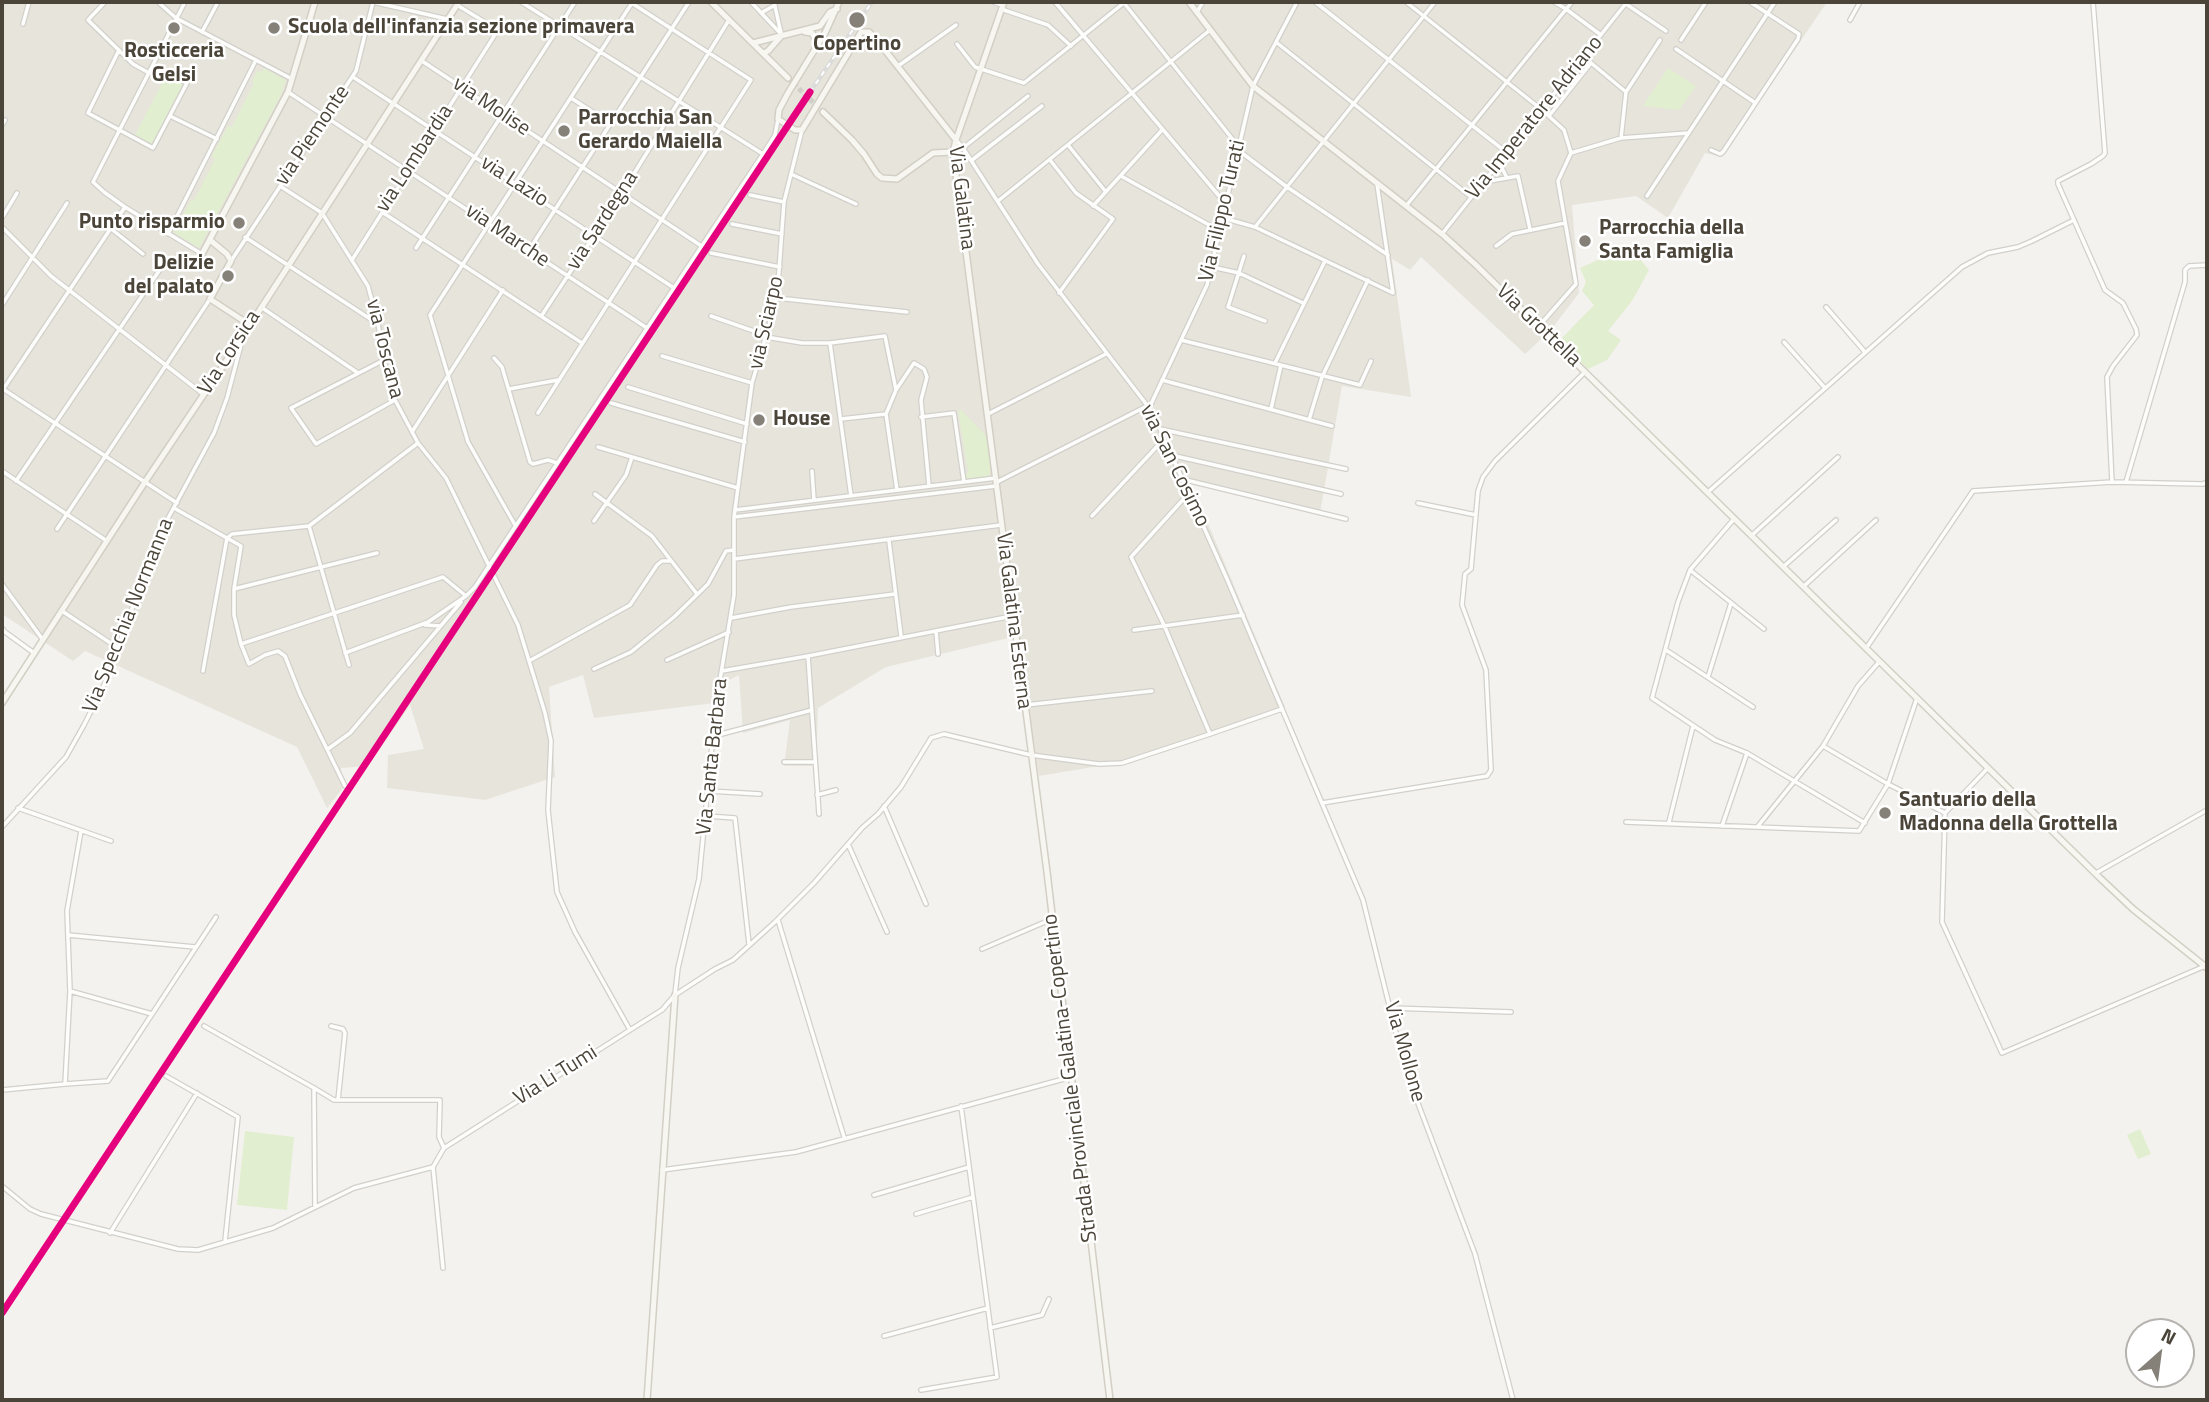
<!DOCTYPE html>
<style>
body{margin:0}
#map{position:relative;width:2209px;height:1402px;overflow:hidden;background:#f4f2ee;font-family:"Titillium Web",sans-serif}
canvas{display:block}
.frame{position:absolute;inset:0;border:4px solid #4b4439;pointer-events:none}
.north{position:absolute;left:2125px;top:1318px;width:70px;height:70px;box-sizing:border-box;background:#fff;border:2px solid #b7b4b0;border-radius:50%;rotate:28deg;font-size:19px;font-weight:700;line-height:28px;text-align:center;color:#4b4439}
.north::after{content:'';display:block;margin:auto;width:24px;height:32px;background:#868178;clip-path:polygon(50% 0,100% 100%,50% 72%,0 100%)}
</style>
<div id="map">
<canvas width="2209" height="1402"></canvas>
<div class="frame"></div>
<div class="north">N</div>
</div>
<script>
const ctx = document.querySelector('canvas').getContext('2d');
ctx.lineJoin = 'round';
function fillPath(path, color) {
  ctx.fillStyle = color;
  ctx.fill(path, 'evenodd');
}
function toPath(rows) {
  const path = new Path2D();
  for (const r of rows) {
    path.moveTo(r[0], r[1]);
    for (let i = 2; i < r.length; i += 2) path.lineTo(r[i], r[i + 1]);
  }
  return path;
}
function strokePath(path, color, width, dash) {
  ctx.strokeStyle = color;
  ctx.lineWidth = width;
  ctx.lineCap = dash ? 'butt' : 'round';
  ctx.setLineDash(dash || []);
  ctx.stroke(path);
}
function write(font, color, halo, rows, align = 'center') {
  ctx.font = font + ' "Titillium Web",sans-serif';
  ctx.lineWidth = 5;
  ctx.setLineDash([]);
  ctx.textBaseline = 'middle';
  ctx.strokeStyle = halo;
  ctx.fillStyle = color;
  for (const [text, x, y, turn = 0] of rows) {
    ctx.save();
    ctx.translate(x, y);
    ctx.rotate((+turn || 0) * Math.PI / 180);
    ctx.textAlign = isNaN(turn) ? turn : align;
    if (halo) ctx.strokeText(text, 0, 0);
    ctx.fillText(text, 0, 0);
    ctx.restore();
  }
}
fillPath(toPath([
 [2,2,1827,2,1722,157,1705,153,1668,218,1636,196,1572,205,1579,293,1550,331,1525,354,1421,257,1410,270,1392,259,1411,397,1342,386,1320,513,1191,483,1285,707,1111,764,1039,776,1017,636,886,667,818,708,816,766,784,766,790,720,743,733,739,675,725,682,714,703,594,718,583,675,549,687,555,777,485,800,387,788,388,755,424,749,410,705,368,766,341,768,343,788,327,808,297,747,85,651,73,661,2,614]
]), '#e7e4dc');
fillPath(toPath([
 [264,68,286,80,280,97,199,248,173,232,191,200,194,201,215,159,211,157,228,126,232,127,254,83,252,81,257,71,261,72],
 [1668,68,1696,86,1679,110,1643,106],
 [166,76,183,84,152,144,135,135],
 [1629,246,1649,270,1632,301,1608,331,1621,340,1607,360,1588,369,1559,341,1594,305,1582,291,1586,282,1580,268],
 [961,410,987,437,991,471,988,476,965,479,968,471,958,411],
 [2140,1129,2151,1154,2138,1159,2127,1135],
 [245,1131,294,1137,287,1210,237,1205]
]), '#e1eecf');
strokePath(toPath([
 [788,78,823,112]
]), '#d2cfca', 5, [5, 2.5]);
const street = toPath([
 [105,2,88,20,133,64,149,73],
 [158,2,176,18,292,79],
 [185,2,93,182,104,192,125,207,202,254],
 [373,2,447,19],
 [521,2,763,154],
 [751,2,782,35],
 [774,2,781,33],
 [993,2,1002,5],
 [1055,2,1225,203],
 [1315,2,1506,152],
 [1406,2,1541,109,1564,130,1571,153],
 [1554,2,1566,9,1601,35],
 [2093,2,2105,153,2103,156,2091,164,2058,181,2058,184,2105,290,2123,303,2136,329,2137,335,2113,366,2107,377,2112,482],
 [1124,3,1238,146],
 [1626,4,1666,31],
 [1001,9,1048,25,1071,46],
 [1197,12,1203,2],
 [761,13,775,5],
 [1850,20,1860,2],
 [23,24,29,2],
 [202,32,218,2],
 [1681,40,1706,2],
 [1276,42,1471,197],
 [957,44,975,67,1024,83,1125,2],
 [1676,49,1754,102],
 [119,50,88,113,153,148,187,83,153,65],
 [1584,57,1626,92],
 [422,61,700,245],
 [898,66,956,25],
 [353,77,674,288],
 [288,92,647,328],
 [571,98,610,123],
 [170,116,217,139],
 [1549,116,1591,63],
 [2,125,5,120],
 [1621,138,1626,92,1660,40],
 [956,140,963,148,1038,264,1147,405,1160,429,1227,579,1363,900,1405,1069,1475,1254,1513,1400],
 [1068,145,1106,192],
 [963,148,1028,96],
 [1238,150,1287,187,1388,255],
 [1711,150,1720,154,1723,152,1798,39,1799,34,1750,2],
 [972,160,1042,106],
 [1050,160,1076,193,1113,219,1059,293],
 [1499,162,1507,178],
 [791,174,856,204],
 [1121,176,1220,231],
 [1484,182,1518,176,1530,229],
 [1377,184,1393,293],
 [280,186,322,213,368,286,378,324,388,380,395,400,418,443,446,478,518,625,545,713,551,741,548,810,557,892,575,932,630,1030],
 [750,195,784,202],
 [1647,196,1775,2],
 [998,201,1210,30],
 [1093,206,1162,130],
 [1406,206,1572,2],
 [382,212,582,343],
 [2,218,17,193],
 [1223,218,1255,227,1393,293],
 [732,224,782,234],
 [2,227,51,276,203,394],
 [1255,227,1435,2],
 [110,228,143,254],
 [168,234,256,60],
 [1442,234,1627,2],
 [245,237,378,324],
 [1496,246,1512,234,1565,223],
 [416,248,575,2],
 [529,250,689,2],
 [711,253,780,267],
 [1244,256,1228,307,1265,321],
 [352,260,498,30,457,5],
 [231,261,356,71,373,2],
 [1212,267,1239,273,1303,303],
 [777,298,907,312],
 [2,305,67,203],
 [261,307,358,373],
 [1826,307,1865,352],
 [542,315,622,193,729,20],
 [711,316,765,335],
 [1539,326,1576,284,1558,181,1571,153,1621,138,1688,133],
 [766,337,802,343,830,343,885,336,896,390],
 [1181,340,1360,385,1371,361],
 [1784,342,1825,388],
 [830,343,851,496],
 [662,356,752,383],
 [494,358,502,367,530,462,533,464,548,460,557,463],
 [384,360,291,408,316,444,395,400],
 [1275,363,1325,261],
 [1162,380,1332,426],
 [628,387,747,424],
 [3,389,177,503],
 [509,389,558,380],
 [2,391,125,207],
 [611,403,745,442],
 [1271,409,1281,365],
 [538,413,751,80,630,2],
 [988,414,1106,354],
 [921,417,954,413,964,482],
 [841,419,886,414],
 [1309,420,1322,377,1368,280],
 [1160,429,1346,469],
 [412,432,503,290],
 [598,447,738,488],
 [1171,455,1341,494],
 [2,471,107,541],
 [812,471,814,500],
 [1182,479,1346,519],
 [16,481,161,268],
 [997,482,1151,404,1207,285,1253,86,1297,2],
 [2126,482,2185,282,2185,270,2189,266,2207,265],
 [897,490,886,414,896,390,914,363,924,369,927,377,921,400,929,486],
 [1708,492,1962,267,1988,253,2018,247,2032,241,2072,221],
 [595,494,652,536,697,594],
 [1418,503,1476,515],
 [174,508,241,546,234,589,234,615,241,644,249,664,265,655,278,651,285,656,300,694,345,786],
 [735,510,996,478],
 [1092,516,1164,439],
 [734,517,996,486],
 [1734,519,1690,570,1678,602,1652,698,1715,740,1747,753,1865,823],
 [594,521,626,475,632,457],
 [515,525,468,442,430,315,632,3],
 [309,526,349,665],
 [57,529,210,299],
 [1751,536,1838,457],
 [889,541,901,636],
 [734,559,1001,525],
 [1783,567,1836,520],
 [1690,570,1764,629],
 [2,584,43,640],
 [1803,587,1876,520],
 [234,589,377,553],
 [62,611,118,648],
 [731,618,791,607,895,594],
 [425,625,441,626],
 [2,628,5,632,34,653],
 [1134,630,1243,615],
 [936,631,938,654],
 [241,644,443,577,466,596],
 [1867,647,1973,491,2112,482,2203,484,2207,482],
 [1666,650,1753,707],
 [345,653,428,622,466,596,475,587,763,154,775,135,778,119],
 [808,656,819,814],
 [667,660,729,632],
 [529,661,630,605,657,565,662,561,671,561],
 [594,669,631,652,674,617,708,584,726,551,734,550],
 [203,671,227,538,232,534,309,526,418,443],
 [722,671,808,656,1012,616],
 [1708,677,1731,603],
 [1026,705,1152,691],
 [1210,734,1282,709],
 [714,736,812,710],
 [1823,746,1888,784,1917,698],
 [328,749,350,733,461,602],
 [784,762,815,762],
 [1988,768,1945,813,1942,922,2002,1053,2205,966],
 [709,791,760,794],
 [817,795,836,790],
 [1322,803,1487,776,1491,770,1486,670,1462,605,1465,574,1471,569,1478,491,1483,477,1495,461,1585,372],
 [884,806,926,904],
 [18,808,111,841],
 [707,816,735,818,749,944],
 [1626,822,1859,831,1888,784,1945,813],
 [1669,822,1693,726],
 [1722,826,1747,753],
 [1758,826,1823,746,1858,686,1879,662],
 [2,827,66,757,84,725,104,685,159,535,214,433,227,398,242,341],
 [848,844,887,932],
 [2096,873,2207,810],
 [778,920,844,1137],
 [68,935,195,947],
 [982,949,1052,919],
 [70,991,152,1014],
 [675,994,678,968,699,879,716,704,734,595,734,517,752,383,777,298,784,202,802,130],
 [1391,1008,1511,1012],
 [204,1026,314,1088,315,1207],
 [331,1026,343,1029,345,1033,338,1100],
 [166,1076,238,1117,225,1241],
 [65,1084,108,1081,216,917],
 [314,1088,334,1100,440,1100,439,1137,444,1148],
 [2,1090,65,1084,70,991,67,911,81,831],
 [433,1167,443,1268],
 [662,1170,796,1152,1071,1077],
 [2,1186,30,1209,41,1214,178,1249,198,1250,273,1228,354,1188,433,1167,444,1148,630,1030,662,1010,675,995,715,969,733,960,775,922,814,883,862,828,878,814,901,787,931,738,944,734,1031,755,1099,764,1122,763,1210,734,1164,625,1131,557,1189,493],
 [874,1195,969,1167],
 [916,1214,973,1197],
 [110,1233,197,1093],
 [990,1328,1042,1315,1049,1299],
 [884,1336,988,1308],
 [921,1390,997,1377,961,1106]
]);
const secondary = toPath([
 [711,2,788,78],
 [839,2,825,33,788,93,779,110,778,119,795,130,802,130,861,32,869,32,884,49,956,140,953,152,1047,872,1110,1400],
 [1189,2,1253,86,1442,234,1476,265,2100,878,2133,909,2207,968],
 [805,32,812,33,818,44],
 [753,43,820,26,830,12,837,9],
 [763,53,768,51,782,35],
 [823,112,852,140,864,154,877,174,882,178,897,179,933,153,953,152],
 [956,140,1004,2],
 [210,240,227,254,231,261,210,299,250,325],
 [202,254,288,92,315,2],
 [2,703,145,482,243,336,459,2],
 [647,1400,675,995]
]);
strokePath(street, '#d2d0cb', 6);
strokePath(secondary, '#d3cfc5', 8);
strokePath(street, '#fdfdfc', 3.5);
strokePath(secondary, '#f7f6f1', 5);
const rail = toPath([
 [810,92,872,2]
]);
strokePath(rail, '#dbdbda', 4.5);
strokePath(rail, '#fff', 2, [5]);
strokePath(toPath([
 [2,1313,810,92]
]), '#e5007d', 7);
for (const [x, y, r, color] of [
 [857,20,9,"#868178"],
 [174,28,7,"#868178"],
 [274,28,7,"#868178"],
 [564,131,7,"#868178"],
 [239,223,7,"#868178"],
 [1585,241,7,"#868178"],
 [228,276,7,"#868178"],
 [759,420,7,"#868178"],
 [1885,813,7,"#868178"]
]) {
  const dot = new Path2D();
  dot.arc(x, y, r, 0, 2 * Math.PI);
  ctx.fillStyle = color;
  ctx.fill(dot);
  strokePath(dot, '#fff', 2.5);
}
write('bold 21px', '#4b4439', '#fff', [
 ["Scuola dell'infanzia sezione primavera",288,28],
 ["Copertino",857,45,"center"],
 ["Rosticceria",174,52,"center"],
 ["Gelsi",174,76,"center"],
 ["Parrocchia San",578,119],
 ["Gerardo Maiella",578,143],
 ["Punto risparmio",225,223,"right"],
 ["Parrocchia della",1599,229],
 ["Santa Famiglia",1599,253],
 ["Delizie",214,264,"right"],
 ["del palato",214,288,"right"],
 ["House",773,420],
 ["Santuario della",1899,801],
 ["Madonna della Grottella",1899,825]
], 'left');
write('21px', '#4b4439', '#fff', [
 ["via Molise",491,107,34],
 ["Via Imperatore Adriano",1535,118,-51],
 ["via Piemonte",313,136,-56],
 ["via Lombardia",415,159,-57],
 ["via Lazio",514,182,33],
 ["Via Galatina",961,198,83],
 ["Via Filippo Turati",1223,211,-77],
 ["via Sardegna",603,221,-57],
 ["via Marche",507,236,34],
 ["via Sciarpo",767,323,-77],
 ["Via Grottella",1538,326,44],
 ["via Toscana",384,349,76],
 ["Via Corsica",230,353,-57],
 ["via San Cosimo",1174,466,64],
 ["Via Specchia Normanna",129,616,-68],
 ["Via Galatina Esterna",1013,621,83],
 ["Via Santa Barbara",713,757,-84],
 ["Via Mollone",1404,1052,74],
 ["Via Li Tumi",556,1076,-32],
 ["Strada Provinciale Galatina-Copertino",1071,1078,-97]
]);
</script>
